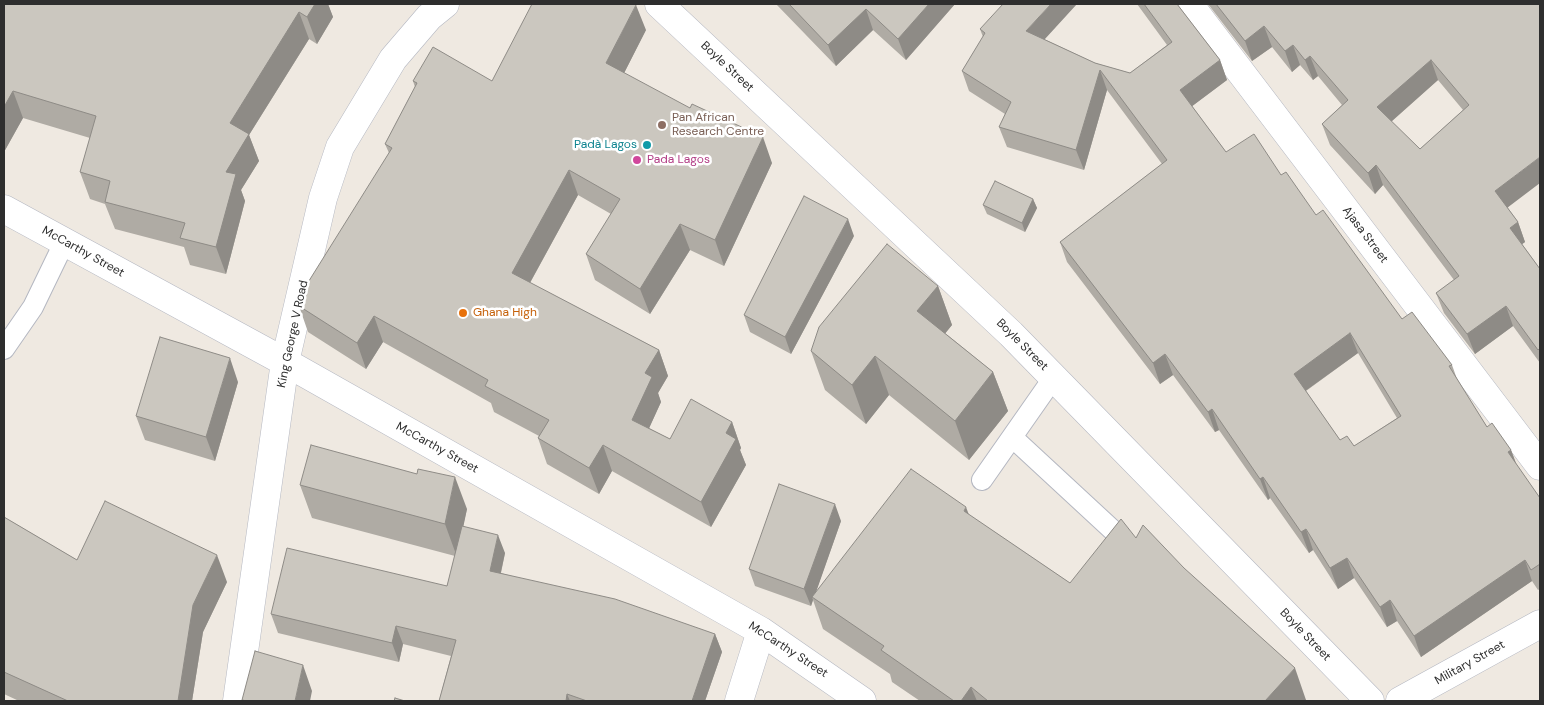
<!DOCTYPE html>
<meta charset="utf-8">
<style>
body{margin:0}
#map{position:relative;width:1544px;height:705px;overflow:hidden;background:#efe9e1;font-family:"DM Sans",sans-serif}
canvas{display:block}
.frame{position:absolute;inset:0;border:5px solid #2e2e2e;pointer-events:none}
</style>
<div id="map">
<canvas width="1544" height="705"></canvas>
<div class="frame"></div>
</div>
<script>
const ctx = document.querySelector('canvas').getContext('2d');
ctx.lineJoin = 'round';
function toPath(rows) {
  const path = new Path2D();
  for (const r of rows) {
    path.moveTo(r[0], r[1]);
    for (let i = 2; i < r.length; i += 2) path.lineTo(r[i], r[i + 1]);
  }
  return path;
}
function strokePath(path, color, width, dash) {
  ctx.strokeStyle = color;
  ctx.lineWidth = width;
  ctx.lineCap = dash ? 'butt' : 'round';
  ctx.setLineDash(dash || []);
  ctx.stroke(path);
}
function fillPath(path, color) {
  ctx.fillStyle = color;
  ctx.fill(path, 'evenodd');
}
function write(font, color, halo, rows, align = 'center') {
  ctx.font = font + ' "DM Sans",sans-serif';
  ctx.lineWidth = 5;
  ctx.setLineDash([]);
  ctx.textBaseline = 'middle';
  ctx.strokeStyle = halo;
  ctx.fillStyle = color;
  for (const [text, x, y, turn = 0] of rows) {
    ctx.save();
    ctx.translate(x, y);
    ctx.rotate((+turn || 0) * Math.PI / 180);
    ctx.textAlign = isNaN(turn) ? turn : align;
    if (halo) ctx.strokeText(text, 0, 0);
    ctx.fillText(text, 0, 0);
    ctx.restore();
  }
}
const service = toPath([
 [4,349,33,307,64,243],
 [1012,437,1119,536],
 [982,480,1054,377]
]);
const minor = toPath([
 [659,4,1011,334,1370,701],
 [1189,4,1540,466],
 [4,209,285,362,761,631,862,701],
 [237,701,285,362,323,198,340,147,393,59,429,17,445,4],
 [739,701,761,631],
 [1400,701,1540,624]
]);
strokePath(service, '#b4b7c1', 22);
strokePath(minor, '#b4b7c1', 29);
strokePath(service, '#fff', 20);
strokePath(minor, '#fff', 28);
fillPath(toPath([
 [4,4,328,4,333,17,317,44,309,39,249,135,259,161,241,190,245,201,226,274,190,265,184,247,115,229,105,204,90,199,80,172,90,138,23,118,4,152],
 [776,4,955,4,906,60,873,30,836,66],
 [1137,4,1177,4,1220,60,1227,80,1192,106,1226,152,1281,175,1316,215,1402,319,1452,365,1457,379,1487,427,1511,450,1516,464,1540,498,1540,589,1538,590,1532,581,1421,657,1397,621,1387,627,1354,578,1338,589,1313,550,1309,553,1270,498,1268,500,1219,430,1215,432,1173,375,1160,384,1067,262,1060,242,1162,164,1107,90,1084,170,1007,147,999,127,1005,114,969,91,962,71,983,37,980,29,1044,39,1095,63,1130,73,1167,45],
 [1358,353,1397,418,1354,446,1340,440,1306,391],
 [1208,4,1540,4,1508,208,1518,222,1525,242,1522,244,1540,269,1540,363,1513,326,1475,354,1444,313,1436,293,1454,280,1383,185,1375,194,1330,145,1322,124,1342,105,1318,76,1313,80,1300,65,1292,72,1272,47,1252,61],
 [1438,80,1463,110,1420,149,1391,122],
 [646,30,624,73,772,163,724,266,690,250,650,314,595,280,586,254,611,214,578,195,530,283,659,350,668,376,658,393,661,402,649,428,670,439,732,422,741,448,740,450,746,465,711,527,612,471,599,494,547,464,538,438,539,436,494,412,491,403,383,342,366,369,308,332,299,306,389,153,385,144,415,87,413,81,492,81],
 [1033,199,1037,208,1025,232,987,214,983,205],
 [854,236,791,354,750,332,744,315],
 [938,286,952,325,945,333,993,372,1008,411,969,460,889,395,866,424,825,390,811,351],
 [238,382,215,461,145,440,136,416],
 [300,485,467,509,463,526,505,553,501,573,715,634,722,652,705,701,439,701,451,656,403,644,399,662,278,633,271,614,447,586,455,556,312,518],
 [968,514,1070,583,1136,538,1306,700,1305,701,920,701,892,682,890,674,823,629,813,600,811,606,755,586,749,569,841,521,816,591],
 [4,517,77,560,227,582,203,632,192,701,19,701,4,694]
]), '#afaba4');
fillPath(toPath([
 [315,4,328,4,333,17,317,44,307,17],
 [929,4,955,4,906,60,898,39],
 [1051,4,1077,4,1034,51,1026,31],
 [636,5,646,30,616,89,606,63],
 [866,9,873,30,836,66,828,45],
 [299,12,309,39,249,135,259,161,241,190,245,201,226,274,216,247,226,172,230,123],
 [1264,26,1272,47,1252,61,1245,41],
 [1293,45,1300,65,1292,72,1285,51],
 [1310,56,1318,76,1313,80,1305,60],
 [1220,60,1227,80,1187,110,1180,90],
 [1431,60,1438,80,1384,128,1377,107],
 [1100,70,1107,90,1084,170,1076,150],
 [13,91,23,118,4,152,4,107],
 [763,137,772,163,724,266,715,240],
 [1540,157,1540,183,1503,211,1495,191],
 [1376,165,1383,185,1375,194,1368,173],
 [569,170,578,195,521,299,512,273],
 [1033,199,1037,208,1025,232,1022,223],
 [848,219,854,236,791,354,785,337],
 [1518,222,1525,242,1517,248,1510,228],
 [680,224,690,250,650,314,640,289],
 [938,286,952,325,932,350,917,311],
 [1506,306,1513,326,1475,354,1467,334],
 [374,316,383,342,366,369,357,343],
 [1350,333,1358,353,1301,394,1294,374],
 [659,350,668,376,658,393,661,402,641,446,632,420,645,373],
 [1165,354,1173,375,1160,384,1153,363],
 [875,356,889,395,866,424,852,385],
 [230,358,238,382,215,461,206,437],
 [993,372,1008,411,969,460,955,421],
 [1212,409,1219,430,1215,432,1208,412],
 [732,422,741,448,740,450,746,465,711,527,701,502,726,433],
 [603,445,612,471,599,494,589,468],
 [1511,450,1519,471,1508,452],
 [455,477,467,509,457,557,445,524],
 [1263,477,1270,498,1268,500,1260,479],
 [835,504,841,521,814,598,812,597,813,600,811,606,804,589],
 [966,507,978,539,964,511],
 [1306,529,1313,550,1309,553,1301,532],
 [498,535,505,553,497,590,490,571],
 [217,555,227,582,203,632,192,701,178,701,193,605],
 [1347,558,1354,578,1338,589,1330,568],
 [1525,560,1532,581,1421,657,1414,636],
 [1390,600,1397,621,1387,627,1380,607],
 [396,626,403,644,399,662,392,643],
 [715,634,722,652,705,701,692,701],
 [303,665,312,691,310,701,295,701],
 [1295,668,1306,700,1305,701,1265,701],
 [971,687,977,701,961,701],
 [567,694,570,701,566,701]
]), '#8e8b86');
const building = toPath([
 [4,4,315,4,307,17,299,12,230,123,249,134,226,172,236,174,216,247,180,238,185,223,105,202,110,181,80,172,96,116,13,91,4,107,4,4],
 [532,4,635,4,636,5,606,63,690,108,692,104,763,137,715,240,680,224,640,289,586,254,620,199,569,170,512,273,659,350,645,373,652,377,632,420,670,439,691,399,732,422,726,433,736,439,701,502,603,445,589,468,538,438,549,420,485,386,488,380,374,316,357,343,299,306,302,292,392,148,385,144,417,83,413,81,433,47,492,81,532,4],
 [789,4,929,4,898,39,866,9,828,45,789,4],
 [1003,4,1051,4,1026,31,1095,63,1130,73,1172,42,1144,4,1177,4,1220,60,1180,90,1226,152,1254,134,1281,175,1286,172,1316,215,1323,210,1402,319,1412,312,1452,365,1449,366,1487,427,1492,423,1511,450,1508,452,1540,498,1540,564,1531,570,1525,560,1414,636,1390,600,1380,607,1347,558,1330,568,1306,529,1301,532,1263,477,1260,479,1212,409,1208,412,1165,354,1153,363,1060,242,1167,160,1100,70,1076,150,999,127,1011,102,962,71,985,33,980,29,1003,4],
 [1350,333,1401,416,1354,446,1347,436,1340,440,1294,374,1350,333],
 [1216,4,1540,4,1540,157,1495,191,1518,222,1510,228,1540,269,1540,348,1538,350,1506,306,1467,334,1436,293,1459,276,1376,165,1368,173,1322,124,1348,100,1310,56,1305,60,1293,45,1285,51,1264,26,1245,41,1216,4],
 [1431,60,1469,105,1420,149,1377,107,1431,60],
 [995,181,1033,199,1022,223,983,205,995,181],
 [804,196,848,219,785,337,744,315,804,196],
 [887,244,938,286,917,311,993,372,955,421,875,356,852,385,811,351,819,327,887,244],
 [160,337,230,358,206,437,136,416,160,337],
 [311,445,417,474,418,469,455,477,445,524,300,485,311,445],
 [911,469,966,507,964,511,1070,583,1121,519,1136,538,1143,525,1184,568,1295,668,1265,701,988,701,971,687,961,701,954,701,881,650,884,646,812,597,911,469],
 [779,484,835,504,804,589,749,569,779,484],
 [105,501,217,555,193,605,178,701,68,701,4,672,4,517,77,560,105,501],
 [462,526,498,535,490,571,615,599,715,634,692,701,587,701,567,694,566,701,439,701,456,640,396,626,392,643,271,614,287,548,447,586,462,526],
 [255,651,303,665,295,701,247,701,242,700,255,651],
 [395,698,405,701,394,701,395,698]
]);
fillPath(building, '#cbc7bf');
strokePath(building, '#8e8b86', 1);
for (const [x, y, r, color] of [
 [662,125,5,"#8d6e63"],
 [647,145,5,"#0f9aa8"],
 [637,160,5,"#d1479c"],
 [463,313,5,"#e8710a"]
]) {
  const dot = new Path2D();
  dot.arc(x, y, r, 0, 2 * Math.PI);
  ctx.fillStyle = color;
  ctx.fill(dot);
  strokePath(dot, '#fff', 2);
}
write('12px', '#2e2e2e', '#fff', [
 ["Boyle Street",727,67,43],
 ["Ajasa Street",1365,235,53],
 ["McCarthy Street",83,252,29],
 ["King George V Road",293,334,-78],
 ["Boyle Street",1022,345,45],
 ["McCarthy Street",437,448,29],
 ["Boyle Street",1305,635,46],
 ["McCarthy Street",788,650,33],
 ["Military Street",1470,663,-29]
]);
write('12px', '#785e54', '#fff', [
 ["Pan African",672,118],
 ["Research Centre",672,132]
], 'left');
write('12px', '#0d838f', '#fff', [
 ["Padà Lagos",637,145]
], 'right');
write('12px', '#b23c85', '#fff', [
 ["Pada Lagos",647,160]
], 'left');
write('12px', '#c56008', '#fff', [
 ["Ghana High",473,313]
], 'left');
</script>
